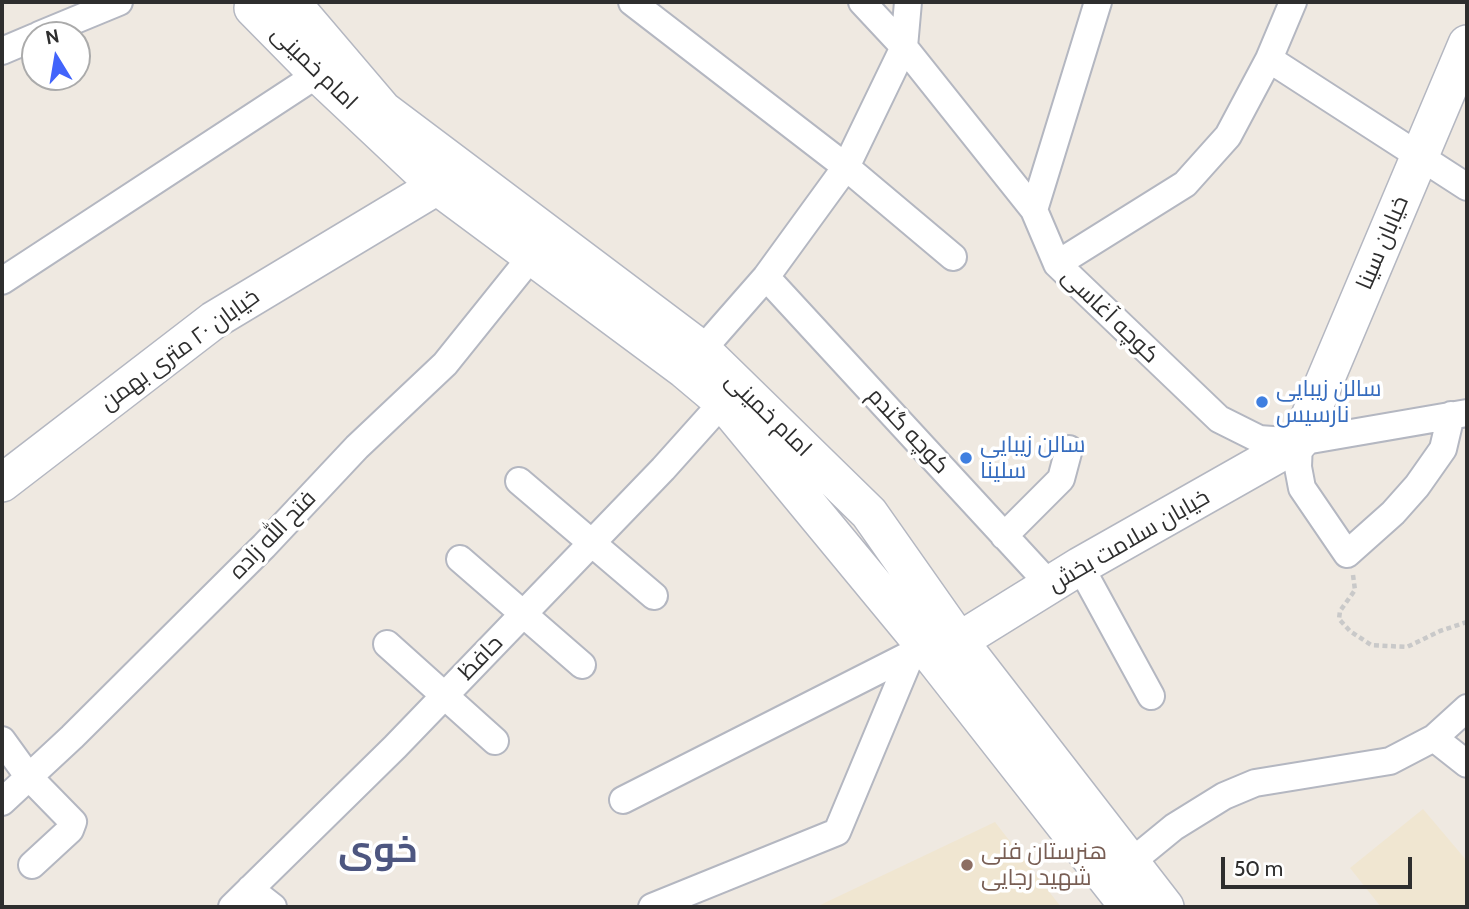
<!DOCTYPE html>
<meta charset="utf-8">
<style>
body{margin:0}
#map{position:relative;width:1469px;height:909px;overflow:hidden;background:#efe9e1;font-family:Cabin,sans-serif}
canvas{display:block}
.frame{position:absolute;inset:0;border:4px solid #2e2e2e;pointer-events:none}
.north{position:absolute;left:21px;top:21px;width:70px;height:70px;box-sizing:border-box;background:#fff;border:2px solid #ababab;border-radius:50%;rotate:349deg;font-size:19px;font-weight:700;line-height:28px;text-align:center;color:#2e2e2e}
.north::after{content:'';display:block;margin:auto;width:24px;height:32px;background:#4264fb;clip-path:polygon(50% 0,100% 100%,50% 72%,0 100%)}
.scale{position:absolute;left:1221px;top:857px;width:191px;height:32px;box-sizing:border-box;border:4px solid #2e2e2e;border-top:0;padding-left:9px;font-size:21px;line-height:24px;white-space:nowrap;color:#2e2e2e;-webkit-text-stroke:5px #fff;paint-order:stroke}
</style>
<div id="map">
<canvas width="1469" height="909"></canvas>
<div class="frame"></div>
<div class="north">N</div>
<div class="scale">50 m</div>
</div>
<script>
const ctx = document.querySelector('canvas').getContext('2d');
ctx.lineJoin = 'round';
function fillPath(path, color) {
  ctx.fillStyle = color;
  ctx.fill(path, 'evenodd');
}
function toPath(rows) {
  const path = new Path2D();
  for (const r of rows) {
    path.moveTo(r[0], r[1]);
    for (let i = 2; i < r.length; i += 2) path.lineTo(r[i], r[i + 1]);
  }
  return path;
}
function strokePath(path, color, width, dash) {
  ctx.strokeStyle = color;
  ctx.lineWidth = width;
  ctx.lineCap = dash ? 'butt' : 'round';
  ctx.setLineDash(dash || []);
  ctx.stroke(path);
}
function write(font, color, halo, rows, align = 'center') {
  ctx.font = font + ' Cabin,Cairo,sans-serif';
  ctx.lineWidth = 7;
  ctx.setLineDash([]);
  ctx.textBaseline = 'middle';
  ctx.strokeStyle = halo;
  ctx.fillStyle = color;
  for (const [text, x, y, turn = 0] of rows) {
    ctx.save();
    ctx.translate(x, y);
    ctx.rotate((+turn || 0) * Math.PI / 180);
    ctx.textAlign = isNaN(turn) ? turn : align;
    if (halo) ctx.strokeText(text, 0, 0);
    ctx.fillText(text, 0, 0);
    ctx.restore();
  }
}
fillPath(toPath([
 [1423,809,1467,861,1467,907,1381,907,1350,868],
 [995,822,1061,907,816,907]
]), '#f0e6d1');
const street = toPath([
 [632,2,846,167,953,257],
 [862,2,904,47,1034,210,1057,264,1219,419,1259,439,1299,442,1467,413],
 [39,35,119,2],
 [2,51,35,37],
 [1269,59,1467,187],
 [1034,210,1098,2],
 [1057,264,1185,184,1228,136,1269,59,1293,2],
 [766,277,1050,585],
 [2,281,318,74],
 [702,350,766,277,846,167,904,47,908,2],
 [1299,442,1298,467,1302,488,1347,554,1393,513,1417,486,1443,449,1451,415],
 [519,481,654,596],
 [1004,536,1061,479,1069,449],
 [460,559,582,665],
 [1080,566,1151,696],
 [387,644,495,741],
 [1434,738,1467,764],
 [2,740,28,776,73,822,70,830,32,865],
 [623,800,913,653],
 [2,802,72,737,264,546,357,447,445,364,531,257],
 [1130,863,1174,827,1224,796,1255,783,1390,761,1434,738,1467,708],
 [250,889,273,907],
 [232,907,395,747,663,469,723,402],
 [652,907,837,832,918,638]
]);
const secondary = toPath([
 [291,2,383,110,702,350,869,513,959,641,1165,907],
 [253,8,318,74,437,186,685,370,723,402,918,638,1129,907],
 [2,483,214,320,437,186],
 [959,641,1080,566,1299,442,1467,44]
]);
strokePath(street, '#b4b7c1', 30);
strokePath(secondary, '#b4b7c1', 40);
strokePath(toPath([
 [1353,575,1355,590,1340,611,1339,619,1350,631,1371,645,1407,647,1440,631,1467,622]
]), '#c9c9c9', 4.5, [5, 3.5]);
strokePath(street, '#fff', 26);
strokePath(secondary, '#fff', 37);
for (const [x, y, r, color] of [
 [1262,402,7,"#3f7fe0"],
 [966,458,7,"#3f7fe0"],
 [967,865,7,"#8d6e63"]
]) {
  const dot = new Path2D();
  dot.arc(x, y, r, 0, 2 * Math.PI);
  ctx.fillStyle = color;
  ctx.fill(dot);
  strokePath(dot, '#fff', 2.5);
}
write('23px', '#2e2e2e', '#fff', [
 ["امام خمینی",314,68,44],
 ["خیابان سینا",1383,243,-67],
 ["کوچه آغاسی",1110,316,44],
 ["خیابان ۲۰ متری بهمن",180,350,-36],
 ["امام خمینی",768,415,44],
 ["کوچه گندم",908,431,47],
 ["فتح الله زاده",273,535,-46],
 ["خیابان سلامت بخش",1129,541,-30],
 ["حافظ",481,658,-46]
]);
write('23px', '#366cbe', '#fff', [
 ["سالن زیبایی",1276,389],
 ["نارسیس",1276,415],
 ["سالن زیبایی",980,445],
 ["سلینا",980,471]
], 'left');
write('23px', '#785e54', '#fff', [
 ["هنرستان فنی",981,852],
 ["شهید رجایی",981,878]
], 'left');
write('bold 37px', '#4d5680', '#fff', [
 ["خوی",378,851]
]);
</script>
